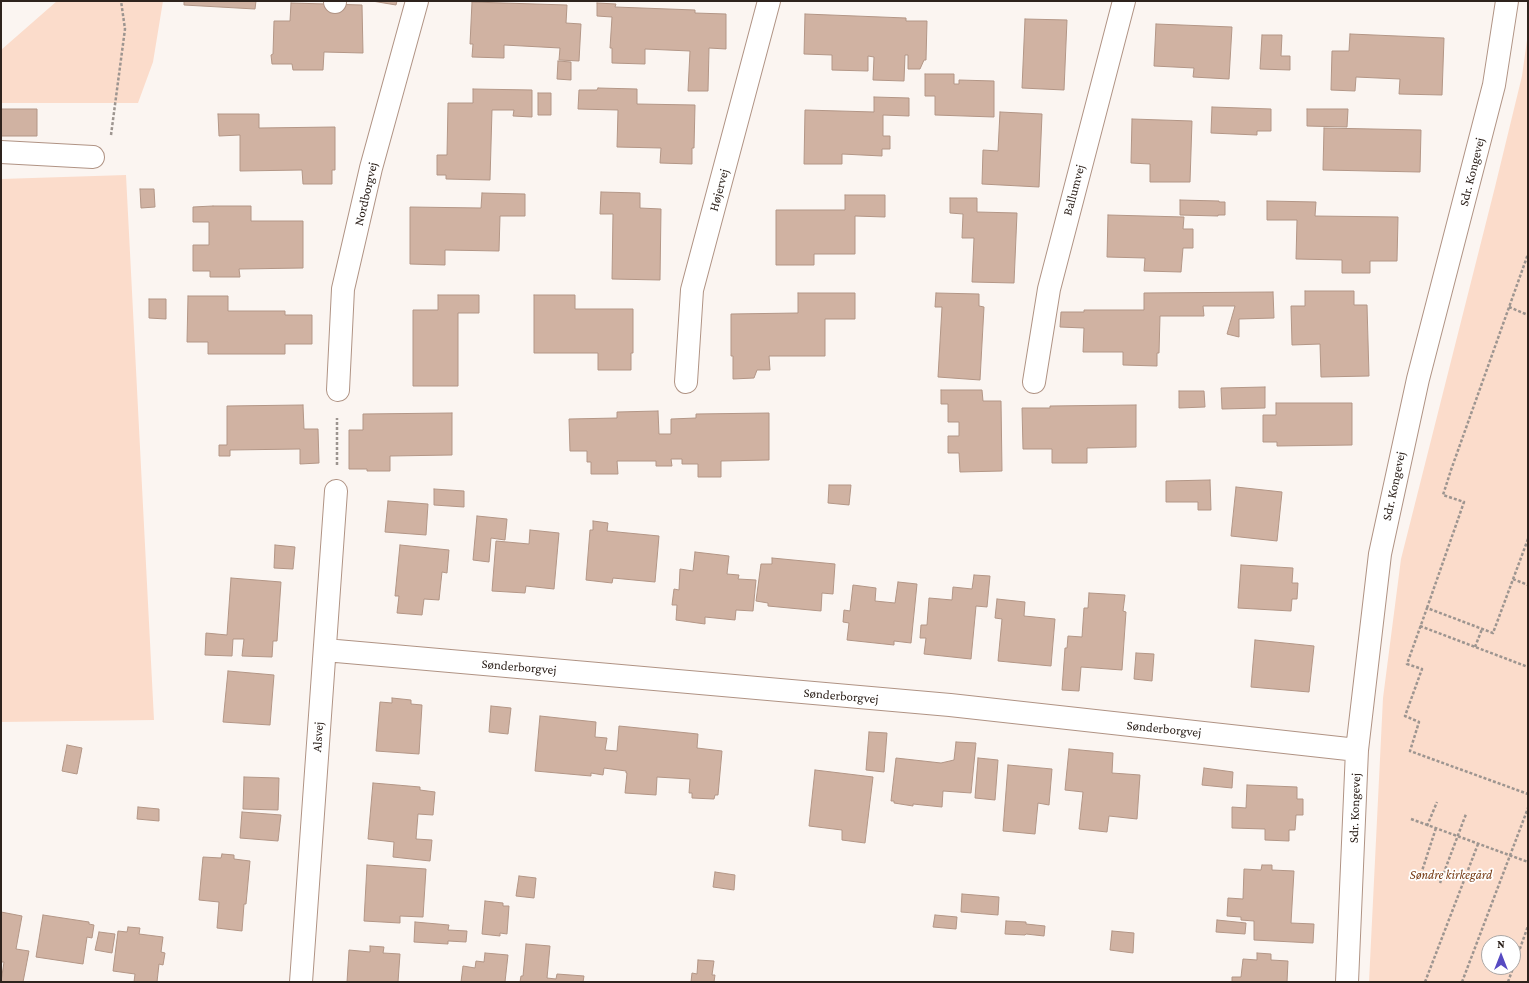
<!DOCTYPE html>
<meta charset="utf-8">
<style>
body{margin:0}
#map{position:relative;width:1529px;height:983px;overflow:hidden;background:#fbf5f1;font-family:"Crimson Pro",serif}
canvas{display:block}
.frame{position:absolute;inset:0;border:2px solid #2e231d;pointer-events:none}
.north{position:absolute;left:1481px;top:935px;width:40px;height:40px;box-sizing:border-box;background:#fff;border:1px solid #aba7a5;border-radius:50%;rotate:0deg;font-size:11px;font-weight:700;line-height:16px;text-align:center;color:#2e231d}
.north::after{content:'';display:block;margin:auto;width:14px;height:18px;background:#574ac2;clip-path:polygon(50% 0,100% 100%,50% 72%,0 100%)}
</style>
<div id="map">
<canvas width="1529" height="983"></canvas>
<div class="frame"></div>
<div class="north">N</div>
</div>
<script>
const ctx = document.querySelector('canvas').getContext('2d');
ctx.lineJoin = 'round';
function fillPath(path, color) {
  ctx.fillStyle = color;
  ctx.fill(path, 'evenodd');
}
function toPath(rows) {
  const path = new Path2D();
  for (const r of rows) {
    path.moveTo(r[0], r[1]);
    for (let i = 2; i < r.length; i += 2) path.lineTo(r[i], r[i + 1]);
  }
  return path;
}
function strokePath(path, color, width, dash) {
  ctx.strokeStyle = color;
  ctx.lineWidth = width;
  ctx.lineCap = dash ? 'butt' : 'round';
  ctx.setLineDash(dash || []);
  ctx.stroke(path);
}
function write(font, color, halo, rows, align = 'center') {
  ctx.font = font + ' "Crimson Pro",serif';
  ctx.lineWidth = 3.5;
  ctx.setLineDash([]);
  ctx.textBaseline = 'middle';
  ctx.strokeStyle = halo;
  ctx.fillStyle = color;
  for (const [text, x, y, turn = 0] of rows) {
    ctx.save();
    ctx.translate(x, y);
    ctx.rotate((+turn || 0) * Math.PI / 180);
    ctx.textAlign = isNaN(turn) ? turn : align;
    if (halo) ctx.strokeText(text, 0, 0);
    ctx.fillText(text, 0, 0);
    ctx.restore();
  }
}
fillPath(toPath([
 [57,1,163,1,153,62,138,103,1,103,1,50],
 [1528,33,1528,982,1369,982,1383,698,1401,559,1495,187,1522,76],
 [1489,943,1513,943,1513,967,1489,967],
 [126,175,154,720,1,722,1,179]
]), '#fbdccb');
const building = toPath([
 [184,1,256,1,255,9,184,5,184,1],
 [372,1,397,1,396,5,372,1],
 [472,2,567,5,566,23,581,24,579,61,559,60,560,48,504,45,504,58,472,57,473,44,470,44,472,2],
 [291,3,362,5,363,53,324,52,323,70,293,70,292,64,272,64,271,55,273,54,274,21,290,21,291,3],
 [597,3,616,4,615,7,695,10,695,13,726,14,726,49,709,48,708,91,688,91,690,51,645,49,645,64,612,63,612,48,610,48,612,17,597,16,597,3],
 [805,14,906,18,906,21,927,21,926,60,924,60,920,69,908,69,908,55,905,55,904,81,873,80,874,57,868,56,868,71,832,70,832,55,804,54,805,14],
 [1025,19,1067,20,1064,90,1022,88,1025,19],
 [1156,24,1232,27,1229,79,1193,77,1194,68,1154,66,1156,24],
 [1350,34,1444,38,1442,95,1399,94,1400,79,1356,77,1355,91,1331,90,1332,51,1349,51,1350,34],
 [1262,35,1282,35,1281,56,1290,56,1290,70,1260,69,1262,35],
 [558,61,571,62,571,80,557,79,558,61],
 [925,74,954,74,954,84,959,84,959,80,994,81,994,117,935,115,935,96,925,96,925,74],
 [598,88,637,89,637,104,695,105,694,148,692,148,692,164,660,163,661,148,617,147,618,110,578,109,579,90,597,90,598,88],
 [473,89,532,90,532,117,513,116,514,110,492,110,490,180,446,179,446,175,437,175,437,155,447,155,448,103,473,103,473,89],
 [538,93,551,93,551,115,538,115,538,93],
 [874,97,909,98,909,116,883,115,883,136,890,136,890,149,882,149,882,156,842,154,842,164,804,164,805,110,874,112,874,97],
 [1212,107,1271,109,1271,131,1257,131,1257,135,1211,133,1212,107],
 [1,109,37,109,37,136,1,136,1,109],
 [1307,109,1348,109,1347,127,1307,126,1307,109],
 [1000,112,1042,114,1039,187,982,184,983,150,998,151,1000,112],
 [218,114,259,114,259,128,335,127,335,170,332,170,332,184,303,184,302,170,240,171,240,135,219,136,218,114],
 [1132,119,1192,121,1190,182,1150,182,1150,164,1131,163,1132,119],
 [1324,128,1421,130,1420,172,1323,170,1324,128],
 [140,189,154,189,155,207,141,208,140,189],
 [601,192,640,193,640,208,661,209,660,280,612,279,613,214,600,214,601,192],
 [482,193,525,194,525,216,500,216,499,251,445,250,445,265,410,264,410,207,481,208,482,193],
 [845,195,885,195,885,217,855,216,855,254,814,254,814,265,776,265,776,210,845,210,845,195],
 [950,198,977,198,977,212,1017,213,1014,283,972,282,974,238,962,238,963,214,950,213,950,198],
 [1180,200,1219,201,1219,202,1225,202,1225,215,1218,215,1218,216,1180,215,1180,200],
 [1267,201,1316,202,1315,216,1398,217,1397,261,1370,261,1370,273,1342,273,1342,260,1296,259,1297,220,1267,220,1267,201],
 [213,206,251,206,251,221,303,221,303,268,239,269,240,277,210,277,210,271,193,271,193,245,209,245,209,222,193,222,193,207,213,206],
 [1108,215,1184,217,1183,229,1193,229,1193,248,1183,248,1181,272,1144,271,1145,258,1107,257,1108,215],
 [1305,291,1354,291,1354,305,1367,305,1369,376,1321,377,1320,344,1292,345,1291,306,1305,306,1305,291],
 [1273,292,1274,318,1239,319,1239,337,1227,334,1235,306,1203,306,1204,316,1160,316,1159,353,1157,353,1157,366,1123,365,1123,352,1083,352,1084,328,1060,327,1061,312,1084,312,1084,310,1144,310,1144,293,1273,292],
 [798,293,855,293,855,319,825,319,825,356,769,356,770,370,757,370,754,378,733,379,733,356,731,356,731,314,798,313,798,293],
 [936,293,979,294,979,306,984,307,980,380,938,377,942,307,935,307,936,293],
 [438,295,479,295,479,313,458,313,458,386,413,386,413,310,438,310,438,295],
 [534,295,575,295,575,309,633,309,633,353,631,353,631,370,598,370,598,353,534,353,534,295],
 [188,296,228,296,228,311,285,311,285,315,312,315,312,344,285,344,285,354,208,354,208,342,187,342,188,296],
 [149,299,166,299,166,319,149,318,149,299],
 [1265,387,1265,408,1222,409,1221,388,1265,387],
 [941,390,982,390,983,401,1001,401,1002,471,960,472,959,453,948,453,948,436,959,436,959,422,948,422,948,404,941,404,941,390],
 [1179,391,1204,391,1205,407,1179,408,1179,391],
 [1276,403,1352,403,1352,445,1277,446,1277,442,1263,442,1263,415,1276,415,1276,403],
 [303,405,304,429,318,429,319,463,300,464,300,449,230,450,230,456,219,456,219,445,227,445,227,406,303,405],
 [1136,405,1136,447,1087,448,1087,463,1052,463,1052,449,1023,449,1022,408,1050,408,1050,406,1136,405],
 [658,411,659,434,671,434,671,419,696,418,696,414,769,413,769,460,721,461,721,477,698,477,698,464,682,464,682,459,671,459,672,466,656,466,656,461,617,461,618,474,591,474,591,462,587,462,587,451,570,451,569,419,617,418,617,412,658,411],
 [452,413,452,455,390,456,390,471,367,471,367,469,349,469,349,430,363,430,363,414,452,413],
 [1210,480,1211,510,1198,510,1198,502,1166,502,1166,481,1210,480],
 [829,485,851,485,849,505,828,503,829,485],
 [1236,487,1282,492,1277,541,1231,536,1236,487],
 [434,489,464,491,464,507,434,505,434,489],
 [388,501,428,504,426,535,385,532,388,501],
 [477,516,507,519,505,540,491,538,489,562,473,560,477,516],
 [593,521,608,523,607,531,659,536,655,582,613,578,612,583,586,580,590,530,593,530,593,521],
 [530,530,559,533,554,589,526,586,525,593,492,591,496,541,529,544,530,530],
 [275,545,295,547,293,569,274,568,275,545],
 [400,545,449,550,447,573,442,572,439,600,424,599,422,615,397,613,399,596,395,596,400,545],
 [695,552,729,556,727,574,739,575,738,579,756,580,753,611,736,610,735,620,705,617,705,624,676,620,677,605,672,605,674,589,679,590,680,569,693,571,695,552],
 [772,558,835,564,833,594,822,593,821,611,768,606,768,603,756,601,761,564,772,564,772,558],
 [1241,565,1293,568,1292,583,1298,583,1297,599,1292,599,1291,611,1238,608,1241,565],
 [974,575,990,576,987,607,976,606,971,659,924,654,926,638,920,638,921,625,927,625,929,598,952,600,953,587,972,589,974,575],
 [231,578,281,582,277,641,273,641,272,657,242,656,244,639,233,639,232,656,205,655,206,633,227,635,231,578],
 [898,582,917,584,911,643,894,641,894,645,847,640,849,623,843,622,844,610,850,611,853,585,876,588,875,601,895,603,898,582],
 [1089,593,1125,595,1123,611,1126,612,1122,670,1081,667,1079,691,1062,690,1065,648,1067,648,1068,636,1082,637,1084,608,1088,608,1089,593],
 [997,599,1025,602,1024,616,1055,619,1051,666,998,661,1002,619,995,618,997,599],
 [1255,640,1314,646,1309,692,1251,687,1255,640],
 [1136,653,1154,654,1152,681,1134,679,1136,653],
 [228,671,274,675,270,725,223,722,228,671],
 [392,698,411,700,411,704,422,705,419,754,376,751,380,702,392,703,392,698],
 [491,706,511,708,508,734,489,732,491,706],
 [540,716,596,722,595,737,607,738,605,750,617,751,619,726,698,734,697,748,722,751,718,795,715,795,714,799,692,798,692,793,689,793,690,779,657,777,656,795,625,793,627,773,626,773,626,771,604,768,603,775,591,773,591,776,535,771,540,716],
 [869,732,887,733,884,772,866,770,869,732],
 [956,742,976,743,971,793,943,791,942,807,913,804,913,806,894,803,894,801,891,801,896,758,941,763,954,760,956,742],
 [67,745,82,748,77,774,62,771,67,745],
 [1069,749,1113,753,1112,773,1140,775,1137,819,1109,816,1107,832,1079,829,1083,792,1065,790,1069,749],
 [978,758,998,760,995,800,975,798,978,758],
 [1008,765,1052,769,1049,805,1038,803,1035,834,1003,831,1008,765],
 [1204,768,1233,772,1232,788,1202,785,1204,768],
 [815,770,873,777,865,843,842,840,842,830,809,826,815,770],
 [244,777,279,778,278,810,243,809,244,777],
 [373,783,420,787,420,790,435,792,433,815,418,814,416,839,432,840,430,861,393,857,394,842,368,839,373,783],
 [1247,785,1297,787,1297,799,1303,799,1303,815,1296,815,1295,830,1289,830,1289,841,1265,840,1265,829,1232,828,1232,807,1246,808,1247,785],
 [138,807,159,809,159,821,137,819,138,807],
 [242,812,281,815,278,841,240,838,242,812],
 [222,854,234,855,234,859,250,861,246,904,244,904,242,931,217,928,219,902,199,900,203,857,221,858,222,854],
 [367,865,426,869,423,917,400,916,400,923,364,921,367,865],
 [1262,865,1272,865,1272,870,1294,871,1291,923,1314,924,1313,943,1254,940,1254,921,1241,920,1241,917,1227,916,1228,898,1243,899,1244,869,1261,870,1262,865],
 [715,872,735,875,734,890,713,887,715,872],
 [519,876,536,878,534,898,516,896,519,876],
 [962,894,999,897,998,915,961,912,962,894],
 [485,901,503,903,503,906,509,906,507,934,500,933,500,936,482,934,485,901],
 [1,912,22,916,16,949,29,951,23,982,1,982,4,962,1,962,1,912],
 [43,915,89,922,89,924,94,925,92,938,87,937,83,964,36,957,43,915],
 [935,915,957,917,956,929,933,927,935,915],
 [1217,920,1246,923,1245,934,1216,932,1217,920],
 [1006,921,1026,922,1026,924,1045,926,1044,936,1026,934,1025,935,1005,934,1006,921],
 [415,922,449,925,448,930,467,931,466,942,448,941,448,944,414,942,415,922],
 [128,927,140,928,139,934,163,937,161,952,165,953,163,965,159,964,157,982,134,982,135,974,113,971,118,931,127,932,128,927],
 [1112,931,1134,933,1133,953,1110,950,1112,931],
 [99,932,115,934,112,953,95,950,99,932],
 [526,944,550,946,547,978,556,979,557,974,584,976,583,982,586,982,520,982,521,976,523,976,526,944],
 [370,946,384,947,383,953,400,954,398,982,347,982,349,950,370,952,370,946],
 [485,953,508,955,505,982,461,982,463,966,475,968,476,961,484,962,485,953],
 [1257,953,1271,954,1271,960,1288,961,1287,982,1232,982,1232,977,1241,977,1243,959,1257,960,1257,953],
 [698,960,714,961,712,975,715,975,714,982,691,982,692,973,697,974,698,960]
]);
fillPath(building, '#d0b2a2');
strokePath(building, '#b39686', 1);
const minor = toPath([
 [335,2,335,1],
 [1,152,93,157],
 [686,382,692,290,769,1],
 [1034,382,1049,289,1124,1],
 [338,390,343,289,371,168,417,1],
 [325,650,950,705,1357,750],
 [301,982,336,491],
 [1347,982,1357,750,1380,554,1418,379,1494,85,1507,1]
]);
strokePath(minor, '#b09384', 24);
strokePath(toPath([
 [111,135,125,29,121,1],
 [1509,307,1528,315],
 [337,465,337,418],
 [1528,539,1493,633,1427,608,1407,664,1422,669,1405,716,1419,722,1410,751,1528,794],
 [1513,579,1528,585],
 [1427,608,1464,502,1443,495,1451,470,1528,254],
 [1420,626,1528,667],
 [1475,647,1482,629],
 [1411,819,1528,862],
 [1427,826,1437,802],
 [1421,874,1436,828],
 [1440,883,1466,814],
 [1425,982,1478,844],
 [1462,982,1528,808],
 [1508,982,1528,926]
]), '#9d9590', 2.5, [3, 2]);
strokePath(minor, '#fff', 22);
write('13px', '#2e231d', '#fff', [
 ["Sdr. Kongevej",1472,172,-76],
 ["Højervej",719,190,-75],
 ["Ballumvej",1074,190,-75],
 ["Nordborgvej",366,194,-77],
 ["Sdr. Kongevej",1394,486,-78],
 ["Sønderborgvej",519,667,5],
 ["Sønderborgvej",841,696,5],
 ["Sønderborgvej",1164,729,6],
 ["Alsvej",318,737,-86],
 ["Sdr. Kongevej",1355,808,-88]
]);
write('italic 13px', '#773b15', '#fff', [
 ["Søndre kirkegård",1451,875]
]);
</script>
